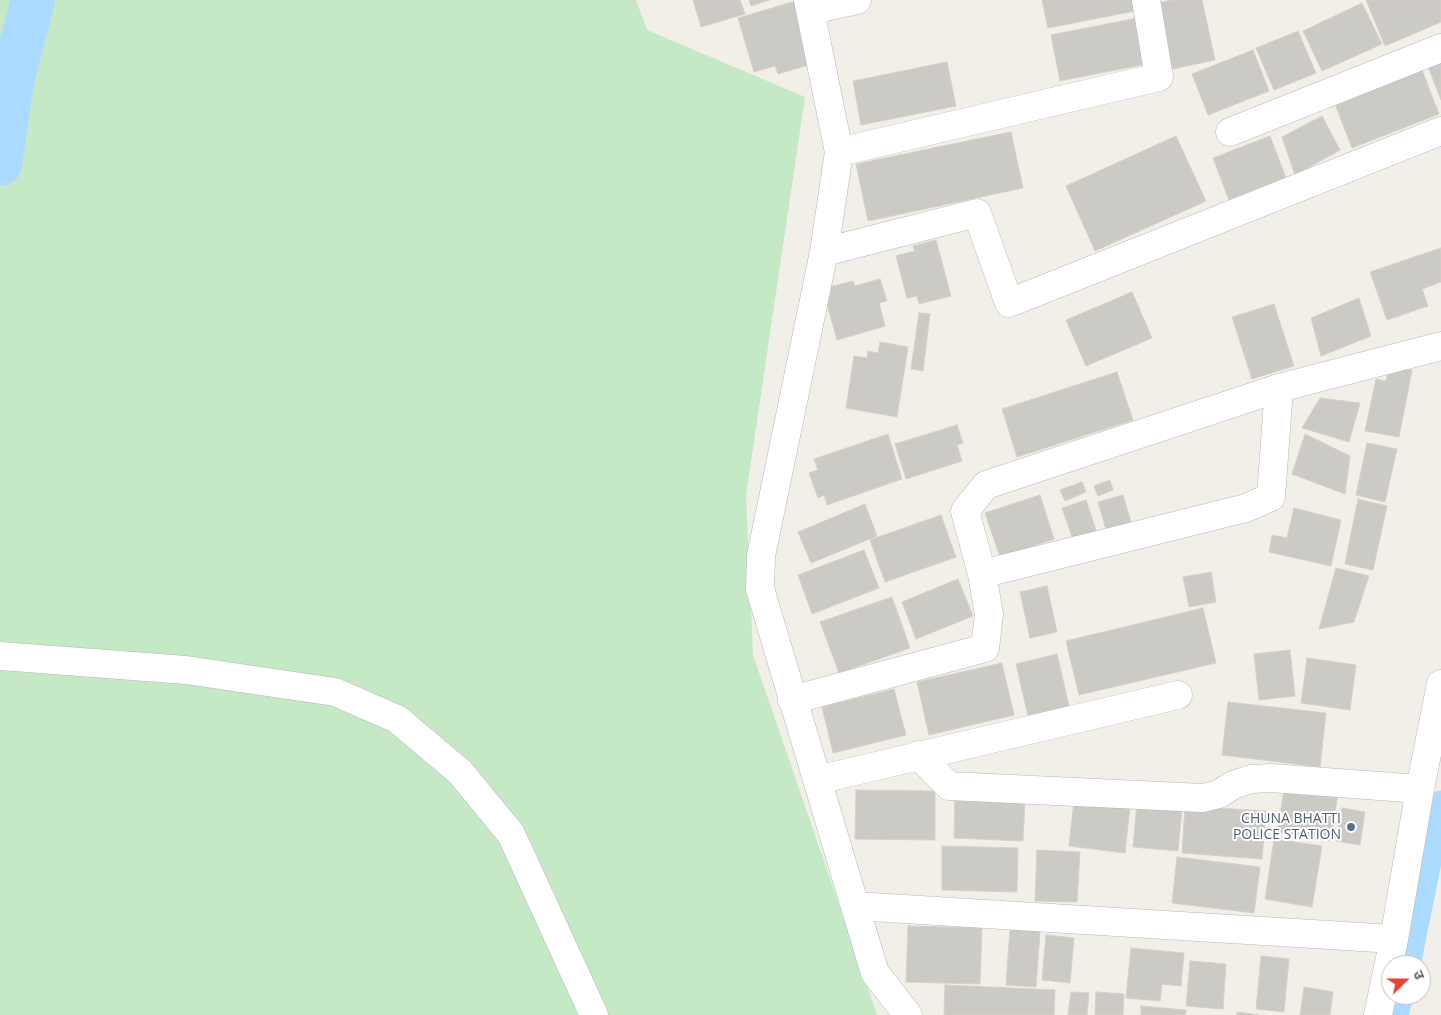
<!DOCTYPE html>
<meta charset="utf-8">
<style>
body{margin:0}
#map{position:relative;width:1441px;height:1015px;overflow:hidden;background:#f1efe8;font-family:"Open Sans","Noto Sans Devanagari",sans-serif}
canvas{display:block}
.north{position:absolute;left:1381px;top:955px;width:50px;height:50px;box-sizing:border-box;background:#fff;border:1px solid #bfc1c3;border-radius:50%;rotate:68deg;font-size:14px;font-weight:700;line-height:20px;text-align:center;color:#5f6368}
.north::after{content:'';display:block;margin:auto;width:18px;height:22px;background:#ea4335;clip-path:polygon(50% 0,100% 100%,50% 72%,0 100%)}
</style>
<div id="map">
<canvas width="1441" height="1015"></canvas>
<div class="north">उ</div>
</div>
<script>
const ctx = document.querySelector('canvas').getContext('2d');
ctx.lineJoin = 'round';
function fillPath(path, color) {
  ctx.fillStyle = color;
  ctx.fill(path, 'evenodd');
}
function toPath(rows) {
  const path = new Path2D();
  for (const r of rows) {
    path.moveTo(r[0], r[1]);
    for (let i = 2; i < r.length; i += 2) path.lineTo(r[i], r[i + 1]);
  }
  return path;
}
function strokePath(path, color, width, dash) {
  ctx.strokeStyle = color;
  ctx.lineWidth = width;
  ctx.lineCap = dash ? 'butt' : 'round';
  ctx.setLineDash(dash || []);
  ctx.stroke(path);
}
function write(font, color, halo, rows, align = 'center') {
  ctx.font = font + ' "Open Sans",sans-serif';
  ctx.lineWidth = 4;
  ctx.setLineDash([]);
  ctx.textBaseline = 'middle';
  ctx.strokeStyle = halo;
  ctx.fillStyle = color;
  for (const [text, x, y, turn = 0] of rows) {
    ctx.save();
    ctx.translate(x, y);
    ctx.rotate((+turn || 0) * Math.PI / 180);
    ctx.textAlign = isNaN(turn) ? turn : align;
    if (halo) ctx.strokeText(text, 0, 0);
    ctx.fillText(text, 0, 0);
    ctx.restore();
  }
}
fillPath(toPath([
 [0,0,636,0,647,30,805,97,746,495,753,655,877,1015,0,1015]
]), '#c5e8c5');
strokePath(toPath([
 [1408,965,1441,803],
 [1396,1015,1401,995]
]), '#aadaff', 25);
strokePath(toPath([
 [0,164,12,81,33,0]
]), '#aadaff', 44);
const building = toPath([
 [693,0,740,0,745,14,701,27,693,0],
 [749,0,770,0,751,6,749,0],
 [799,0,819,62,778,74,775,66,754,72,738,18,799,0],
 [1042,0,1133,0,1135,11,1048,28,1042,0],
 [1172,0,1202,0,1215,60,1168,70,1153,4,1172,0],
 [1366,0,1441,0,1441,22,1385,46,1366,0],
 [1362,3,1382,44,1322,71,1303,31,1362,3],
 [1137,18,1146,64,1060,81,1051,35,1137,18],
 [1298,31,1316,73,1274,90,1256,48,1298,31],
 [1253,50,1269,91,1208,115,1192,74,1253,50],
 [1441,59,1441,100,1427,64,1441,59],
 [947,62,956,106,861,125,853,81,947,62],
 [1422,70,1439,114,1352,148,1335,104,1422,70],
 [1322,116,1340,150,1295,175,1282,137,1322,116],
 [1011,132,1023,188,868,221,856,164,1011,132],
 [1176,136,1206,201,1095,251,1066,186,1176,136],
 [1270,136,1286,178,1229,200,1213,158,1270,136],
 [936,240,951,296,919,304,917,296,907,298,896,256,915,251,913,246,936,240],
 [1441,248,1441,282,1422,289,1428,306,1387,320,1370,272,1441,248],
 [880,279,887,301,879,303,885,326,837,340,825,297,831,295,829,287,853,281,855,286,880,279],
 [1132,292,1152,338,1086,366,1066,320,1132,292],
 [1359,298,1371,336,1321,356,1311,318,1359,298],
 [1274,304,1294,366,1252,379,1232,317,1274,304],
 [919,313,930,314,923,371,911,369,919,313],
 [880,342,908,347,897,417,846,408,854,356,867,358,868,351,878,353,880,342],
 [1389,366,1412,370,1399,437,1365,431,1376,379,1386,381,1389,366],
 [1117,372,1133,420,1017,457,1002,409,1117,372],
 [1320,398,1360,403,1349,442,1302,428,1320,398],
 [957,425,963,443,957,445,962,461,906,479,895,444,957,425],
 [888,434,902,479,827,505,824,495,818,498,809,473,818,470,814,459,888,434],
 [1305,434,1350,456,1345,494,1292,474,1305,434],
 [1367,443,1397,449,1385,502,1356,495,1367,443],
 [1110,480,1113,490,1098,496,1094,486,1110,480],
 [1082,482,1086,492,1065,501,1060,490,1082,482],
 [1040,495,1054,539,1000,557,985,513,1040,495],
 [1123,495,1132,525,1107,533,1098,502,1123,495],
 [1358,499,1387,506,1373,570,1345,564,1358,499],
 [1086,500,1098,536,1075,545,1062,508,1086,500],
 [865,504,877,536,811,563,798,532,865,504],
 [1294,508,1341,520,1331,566,1269,552,1272,535,1287,538,1294,508],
 [941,515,956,557,885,582,870,540,941,515],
 [864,550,879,588,812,614,798,575,864,550],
 [1336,568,1369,576,1354,622,1319,629,1336,568],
 [1211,572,1216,602,1189,607,1183,577,1211,572],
 [958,579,973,616,916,639,902,602,958,579],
 [1047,586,1057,632,1030,638,1020,592,1047,586],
 [892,597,910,648,839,673,820,622,892,597],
 [1203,608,1216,663,1079,695,1066,641,1203,608],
 [1290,650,1295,696,1259,700,1254,654,1290,650],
 [1057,654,1069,706,1028,716,1016,664,1057,654],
 [1307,658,1356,665,1350,710,1301,703,1307,658],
 [1002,663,1014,715,929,735,917,682,1002,663],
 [894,689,906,735,833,753,822,707,894,689],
 [1228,702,1326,713,1320,767,1222,755,1228,702],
 [1285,785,1338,794,1330,841,1277,832,1285,785],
 [856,790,935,791,935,840,855,839,856,790],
 [955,795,1025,798,1023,841,954,838,955,795],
 [1074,800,1130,807,1125,853,1069,846,1074,800],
 [1137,803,1182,807,1178,851,1133,847,1137,803],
 [1185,806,1266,811,1262,859,1182,853,1185,806],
 [1342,808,1365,812,1360,845,1336,841,1342,808],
 [1274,839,1322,846,1312,907,1265,899,1274,839],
 [942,846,1018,848,1017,892,942,890,942,846],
 [1037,850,1080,852,1077,902,1035,901,1037,850],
 [1177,857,1260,867,1254,913,1172,903,1177,857],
 [908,926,982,928,980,984,906,982,908,926],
 [1010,929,1040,932,1036,987,1006,985,1010,929],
 [1046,935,1074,938,1070,983,1042,980,1046,935],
 [1131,948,1184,953,1181,986,1162,984,1160,1001,1126,998,1131,948],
 [1261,956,1289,959,1284,1012,1256,1009,1261,956],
 [1190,961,1226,964,1223,1009,1186,1006,1190,961],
 [945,985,1055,990,1054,1015,944,1015,945,985],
 [1304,987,1333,992,1330,1015,1300,1015,1304,987],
 [1071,992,1089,993,1087,1015,1068,1015,1071,992],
 [1096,992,1124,994,1123,1015,1095,1015,1096,992],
 [1141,1006,1186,1010,1185,1015,1141,1015,1141,1006],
 [1237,1012,1259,1015,1237,1015,1237,1012]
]);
fillPath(building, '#cccac5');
strokePath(building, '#d6d1c6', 1);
const minor = toPath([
 [808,0,839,152,824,252,761,556,760,589,875,973,908,1015],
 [811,10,857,0],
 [1230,132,1441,48],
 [839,152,1159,77,1146,0],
 [824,252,977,213,1009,303,1441,131],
 [982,574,1246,508,1271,497,1279,388],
 [0,656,186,670,335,692,397,719,460,772,511,834,594,1015],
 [792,700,985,648,989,614,982,574,965,511,986,485,1279,388,1441,346],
 [918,755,949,786,1203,798,1219,794,1233,785,1251,779,1271,778,1420,789],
 [817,780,1178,695],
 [855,906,1394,939],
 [1378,1015,1394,939,1420,789,1441,684]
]);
strokePath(minor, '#b5b8bc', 29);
strokePath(minor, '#fff', 28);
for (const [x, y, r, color] of [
 [1351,827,5,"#5c6f8a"]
]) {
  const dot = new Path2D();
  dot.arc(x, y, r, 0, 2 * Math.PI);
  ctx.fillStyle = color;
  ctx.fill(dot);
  strokePath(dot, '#fff', 2);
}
write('14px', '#4e5e75', '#fff', [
 ["CHUNA BHATTI",1341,819],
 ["POLICE STATION",1341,835]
], 'right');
</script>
